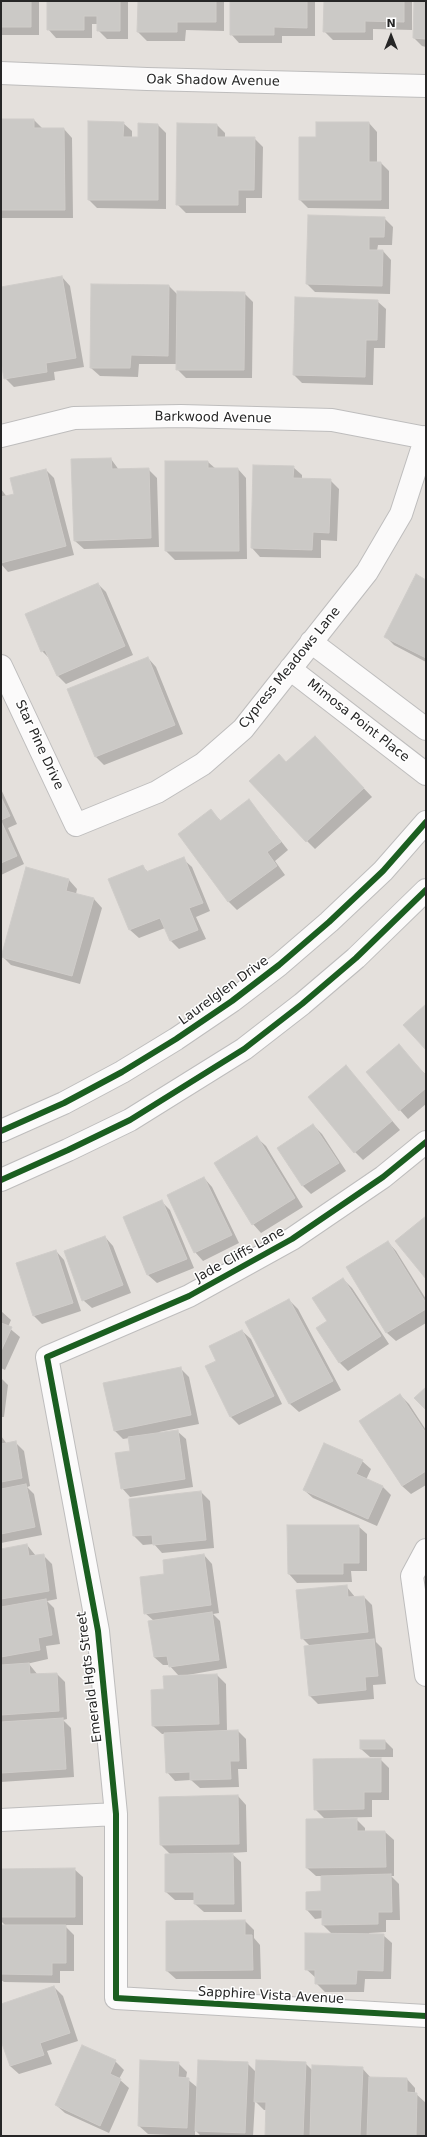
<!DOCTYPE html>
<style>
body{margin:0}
#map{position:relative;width:427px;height:2137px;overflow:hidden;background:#e4e0dc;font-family:"DejaVu Sans",sans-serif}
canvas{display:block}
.frame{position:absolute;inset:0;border:2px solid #262626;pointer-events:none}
.north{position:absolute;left:371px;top:16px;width:40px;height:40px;-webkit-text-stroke:3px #fff;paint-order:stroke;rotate:0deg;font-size:11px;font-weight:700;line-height:16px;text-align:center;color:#262626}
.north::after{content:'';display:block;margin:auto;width:14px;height:18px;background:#262626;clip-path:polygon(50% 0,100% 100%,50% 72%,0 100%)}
</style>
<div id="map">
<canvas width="427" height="2137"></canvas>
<div class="frame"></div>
<div class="north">N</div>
</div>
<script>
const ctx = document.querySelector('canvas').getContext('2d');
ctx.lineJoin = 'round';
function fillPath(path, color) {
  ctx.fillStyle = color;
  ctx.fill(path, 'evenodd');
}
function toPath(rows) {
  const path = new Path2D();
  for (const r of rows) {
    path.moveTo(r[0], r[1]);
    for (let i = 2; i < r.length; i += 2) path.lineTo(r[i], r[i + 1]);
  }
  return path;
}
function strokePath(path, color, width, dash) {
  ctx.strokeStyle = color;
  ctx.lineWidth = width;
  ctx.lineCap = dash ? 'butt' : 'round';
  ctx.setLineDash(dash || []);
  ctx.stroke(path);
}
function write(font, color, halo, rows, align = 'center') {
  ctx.font = font + ' "DejaVu Sans",sans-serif';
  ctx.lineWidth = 3;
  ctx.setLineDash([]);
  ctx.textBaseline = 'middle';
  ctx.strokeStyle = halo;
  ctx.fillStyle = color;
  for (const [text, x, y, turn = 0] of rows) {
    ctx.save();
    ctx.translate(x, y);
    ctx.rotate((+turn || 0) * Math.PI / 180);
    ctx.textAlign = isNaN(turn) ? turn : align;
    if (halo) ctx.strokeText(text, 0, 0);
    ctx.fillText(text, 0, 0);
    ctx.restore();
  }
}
fillPath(toPath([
 [1,1,39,1,39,35,1,35],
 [48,1,128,1,128,39,107,39,98,30,98,24,92,24,92,38,56,38,48,29],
 [139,1,224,1,224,31,186,30,185,41,147,41,138,32],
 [231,1,315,1,315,36,282,36,282,43,239,43,231,34],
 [325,1,412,1,412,30,373,29,373,40,333,40,324,31],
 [415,1,426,1,426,47,422,46,414,38],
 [1,120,34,120,42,128,64,129,72,138,73,218,1,218],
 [123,123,132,131,132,138,139,138,158,125,166,133,166,209,97,208,89,200],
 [369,123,377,132,377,163,381,163,389,171,389,209,308,208,300,200,317,138],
 [217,125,225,133,225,138,254,138,263,147,262,198,246,198,246,213,186,213,177,204],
 [384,218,393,227,392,245,378,245,377,251,383,251,391,260,390,294,315,292,307,284],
 [62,277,70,286,84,367,54,372,55,380,14,387,5,378,1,355,1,288],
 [169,286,178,295,244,293,253,302,252,378,186,378,177,369,178,364,139,364,138,377,100,376,91,368],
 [377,301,386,309,385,348,374,348,373,385,302,383,294,375],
 [111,459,119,470,148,469,157,478,159,547,84,549,75,541],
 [208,462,216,469,238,469,246,478,247,559,175,560,166,551],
 [254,466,293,467,302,475,302,480,330,480,339,489,337,541,321,540,321,558,260,557,252,548],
 [46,470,54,478,74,555,8,572,1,564,1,489,7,497,15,495],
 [426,581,426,662,394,645,386,637],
 [98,584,106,592,133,655,66,684,57,675,51,660,42,651],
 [148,658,156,667,183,734,104,765,96,757,69,690],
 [323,745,372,797,315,849,307,841,286,763],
 [1,789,17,824,8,828,24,864,1,875],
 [249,801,288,850,275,861,285,875,237,910,228,901,211,811,221,821],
 [183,859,192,867,210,911,196,917,206,939,179,949,171,941,165,928,139,938,130,930,109,880,142,866,148,872],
 [26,869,69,880,77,889,76,894,94,899,102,908,80,984,11,965,2,956],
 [399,1046,426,1075,426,1104,408,1119,400,1110],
 [346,1067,400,1130,363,1160,355,1152],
 [313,1125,322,1134,346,1171,311,1194,303,1186,278,1148],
 [257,1138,266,1146,303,1207,261,1233,253,1224],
 [204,1178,212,1187,239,1243,203,1261,195,1252],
 [162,1202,170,1210,194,1268,157,1283,148,1275,124,1217],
 [105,1237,113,1246,131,1293,92,1308,83,1300],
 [388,1242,396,1251,426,1299,426,1323,396,1341,387,1333,347,1267],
 [56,1251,64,1260,81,1311,42,1324,33,1315],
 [343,1279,352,1288,389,1344,348,1371,339,1362,328,1321],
 [289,1300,298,1309,341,1390,299,1412,290,1404,247,1322],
 [1,1311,11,1320,8,1327,20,1337,5,1370,1,1368],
 [242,1331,251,1339,282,1404,239,1425,230,1416,217,1361],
 [180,1368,189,1377,199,1424,159,1432,160,1433,177,1431,186,1439,193,1487,130,1497,122,1488,131,1452,129,1438,123,1439,115,1431,104,1384],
 [1,1378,8,1385,4,1417,1,1417],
 [400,1395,409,1404,426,1430,426,1485,411,1494,402,1486,360,1421],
 [1,1436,7,1444,15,1442,24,1451,30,1486,27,1487,34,1494,42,1535,1,1543],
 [362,1461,371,1469,366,1480,382,1486,391,1495,377,1526,313,1498,304,1490],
 [201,1492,210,1501,214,1548,162,1553,154,1544,143,1545,134,1536,130,1499],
 [358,1526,367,1534,367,1571,351,1571,352,1582,297,1583,289,1574],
 [27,1545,36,1556,43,1555,52,1564,57,1599,47,1601,54,1608,60,1644,46,1646,48,1659,22,1665,29,1664,38,1675,57,1674,65,1682,67,1719,63,1720,71,1728,74,1777,1,1782,1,1550],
 [204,1555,212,1564,219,1613,213,1614,220,1621,227,1668,182,1676,217,1675,226,1684,227,1731,238,1731,246,1739,247,1769,238,1769,239,1787,200,1788,191,1780,175,1781,167,1772,165,1734,162,1734,153,1726,165,1690,179,1676,169,1665,163,1665,154,1657,154,1621,145,1613,165,1575],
 [346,1586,355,1597,364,1597,372,1605,376,1642,382,1648,386,1684,373,1685,374,1699,318,1704,310,1696,310,1646,302,1638],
 [385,1741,393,1749,393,1757,370,1757,361,1749],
 [380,1759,389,1768,389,1800,372,1800,372,1817,331,1818,331,1819,356,1819,365,1828,365,1832,385,1832,394,1840,394,1876,391,1876,399,1884,400,1920,386,1920,386,1932,369,1933,369,1935,383,1935,392,1943,391,1979,365,1979,364,1992,325,1992,316,1983,316,1978,306,1969,332,1934,323,1925,323,1918,315,1919,307,1910,322,1892,322,1876,316,1876,307,1868,326,1820,315,1809],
 [238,1796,246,1805,247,1852,231,1853,241,1862,242,1912,204,1912,195,1904,195,1900,175,1900,166,1892,171,1855,161,1845],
 [74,1869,83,1877,83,1925,64,1925,74,1935,74,1971,60,1971,60,1983,4,1982,1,1980,1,1926,6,1926,1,1921,1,1870],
 [245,1921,254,1930,254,1938,260,1945,261,1979,176,1979,167,1971,167,1922],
 [54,1987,63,1996,78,2041,47,2051,52,2064,19,2074,10,2066,1,2038,1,2005],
 [115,2061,124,2070,119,2079,129,2088,109,2133,65,2113,56,2105],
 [178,2063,187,2072,186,2078,198,2088,247,2063,256,2072,305,2063,313,2071,362,2068,371,2078,407,2079,415,2088,415,2093,426,2103,426,2136,266,2136,267,2110,264,2110,255,2101,253,2136,201,2136,195,2130,195,2136,148,2134,139,2126]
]), '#0003');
const building = toPath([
 [1,1,31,1,31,27,1,27,1,1],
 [47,1,120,1,120,31,97,31,97,16,84,16,84,30,47,30,47,1],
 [138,1,216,1,216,22,177,22,177,32,137,32,138,1],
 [230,1,307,1,307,28,274,27,274,35,230,35,230,1],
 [324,1,404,1,404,22,365,21,365,32,323,32,324,1],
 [414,1,426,1,426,39,413,38,414,1],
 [1,119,34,119,34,128,64,128,65,210,1,210,1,119],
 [88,121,124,122,123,137,138,137,138,123,158,124,158,200,88,200,88,121],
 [316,122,369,122,369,162,381,162,381,200,299,200,299,137,316,137,316,122],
 [177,123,217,124,217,137,255,137,254,190,238,190,238,205,176,205,177,123],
 [308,215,385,217,384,237,369,237,369,250,383,250,382,286,306,284,308,215],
 [62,276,76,358,46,363,47,372,4,379,1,361,1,287,62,276],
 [91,284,169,285,168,356,131,355,130,368,90,368,91,284],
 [177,291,245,292,244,370,176,370,177,291],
 [295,297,378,300,377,340,366,340,365,377,293,375,295,297],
 [111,458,112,469,149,468,151,538,74,541,71,459,111,458],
 [165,461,208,461,208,468,238,468,239,551,165,551,165,461],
 [253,465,294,466,293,478,331,479,329,533,313,532,312,550,251,548,253,465],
 [46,469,66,546,1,563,1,497,14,494,10,478,46,469],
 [416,574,426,580,426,658,384,637,416,574],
 [98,583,125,646,57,676,45,650,41,652,25,614,98,583],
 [148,657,175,725,95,757,67,689,148,657],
 [315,736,364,788,306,842,249,781,279,754,286,762,315,736],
 [1,797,10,816,1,820,1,797],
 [249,799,281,842,267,852,277,866,228,902,178,834,211,809,220,821,249,799],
 [1,821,17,856,1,863,1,821],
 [184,857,203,903,189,908,198,930,170,941,160,918,129,930,108,879,143,865,146,872,184,857],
 [26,867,69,879,66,891,94,898,72,976,1,957,26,867],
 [426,1004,426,1050,403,1025,426,1004],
 [399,1044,426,1076,426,1088,399,1111,366,1072,399,1044],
 [346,1065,392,1121,354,1153,308,1097,346,1065],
 [313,1124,339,1163,302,1186,277,1148,313,1124],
 [257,1136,295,1198,252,1225,214,1163,257,1136],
 [204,1177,232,1235,194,1253,167,1195,204,1177],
 [162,1200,187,1259,147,1275,123,1217,162,1200],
 [426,1216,426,1279,395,1241,426,1216],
 [105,1236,123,1285,82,1301,64,1251,105,1236],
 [388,1241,426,1303,426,1309,386,1333,346,1267,388,1241],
 [56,1250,73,1303,33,1316,16,1263,56,1250],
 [343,1278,381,1336,339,1363,316,1328,327,1321,312,1298,343,1278],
 [289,1299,333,1381,289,1404,245,1322,289,1299],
 [1,1323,12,1327,1,1351,1,1323],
 [242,1330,274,1396,230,1417,205,1366,216,1361,209,1346,242,1330],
 [181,1367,191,1415,114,1431,103,1383,181,1367],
 [426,1387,426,1410,414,1398,426,1387],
 [400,1394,426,1433,426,1471,402,1486,359,1421,400,1394],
 [178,1430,185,1479,121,1489,115,1453,130,1451,128,1437,178,1430],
 [16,1441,22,1478,1,1482,1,1444,16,1441],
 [324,1443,363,1460,356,1474,383,1486,368,1519,303,1490,324,1443],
 [26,1484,35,1527,1,1534,1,1489,26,1484],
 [201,1491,206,1540,153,1545,152,1535,133,1536,129,1499,201,1491],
 [287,1525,359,1525,359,1563,343,1563,343,1574,288,1574,287,1525],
 [27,1544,29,1556,44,1554,49,1591,1,1599,1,1549,27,1544],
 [204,1554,211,1605,144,1614,140,1577,164,1574,163,1560,204,1554],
 [347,1585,348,1597,364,1596,368,1632,301,1639,296,1590,347,1585],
 [46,1599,52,1635,38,1638,40,1650,1,1657,1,1607,46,1599],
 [212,1612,219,1660,169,1667,167,1656,154,1657,148,1621,212,1612],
 [374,1639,378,1676,365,1677,366,1690,309,1696,304,1646,374,1639],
 [29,1663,30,1674,57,1673,59,1711,1,1715,1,1665,29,1663],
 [217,1674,219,1724,152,1726,151,1690,164,1689,163,1676,217,1674],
 [63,1718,66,1769,1,1773,1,1722,63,1718],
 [238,1730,239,1761,230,1761,231,1779,190,1780,190,1772,166,1773,164,1733,238,1730],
 [360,1740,385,1740,385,1749,360,1749,360,1740],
 [381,1758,381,1792,364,1792,364,1809,314,1810,313,1759,381,1758],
 [238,1795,239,1844,160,1845,159,1797,238,1795],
 [357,1818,357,1831,385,1831,386,1867,306,1868,306,1819,357,1818],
 [233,1853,234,1904,194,1904,194,1892,165,1892,165,1854,233,1853],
 [75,1868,75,1917,1,1917,1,1869,75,1868],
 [391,1874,392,1912,378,1912,378,1924,322,1925,322,1910,306,1910,306,1892,321,1891,321,1876,391,1874],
 [245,1920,245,1935,252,1935,253,1970,166,1971,166,1921,245,1920],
 [1,1925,66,1925,66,1963,52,1963,52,1975,1,1974,1,1925],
 [305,1933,384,1934,383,1971,357,1970,356,1984,315,1984,315,1970,305,1970,305,1933],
 [54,1986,70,2033,40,2043,44,2055,10,2066,1,2041,1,2004,54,1986],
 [82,2045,116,2060,110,2074,121,2079,100,2126,55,2105,82,2045],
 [140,2060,179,2062,178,2077,189,2078,187,2128,138,2126,140,2060],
 [198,2060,248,2062,245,2133,195,2131,198,2060],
 [256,2060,306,2062,303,2136,265,2136,266,2102,254,2102,256,2060],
 [312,2065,363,2067,360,2136,310,2136,312,2065],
 [369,2077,407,2078,407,2092,417,2093,416,2136,367,2136,369,2077]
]);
fillPath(building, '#cbc9c6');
strokePath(building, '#cfccc9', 1);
const street = toPath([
 [1,73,147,79,426,86],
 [1,436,74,418,181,416,332,420,426,438],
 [311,642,426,729],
 [1,666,76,825,157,792,203,764,243,729,367,572,401,514,426,437],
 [290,669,426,774],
 [426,1142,383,1177,292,1239,189,1296,47,1357,98,1631,116,1814,116,1998,426,2016],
 [426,1550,412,1576,426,1675],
 [1,1820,116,1814]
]);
const secondary = toPath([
 [1,1131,64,1103,122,1072,176,1039,232,1001,279,965,329,922,383,871,426,822],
 [1,1180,68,1150,130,1120,244,1049,302,1004,356,958,426,890]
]);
strokePath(street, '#bebdbd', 24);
strokePath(secondary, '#bebdbd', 24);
strokePath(street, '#fbfafa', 22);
strokePath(secondary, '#fbfafa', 22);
strokePath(toPath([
 [1,1131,64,1103,122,1072,176,1039,232,1001,279,965,329,922,383,871,426,822],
 [426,1142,383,1177,292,1239,189,1296,47,1357,98,1631,116,1814,116,1998,426,2016],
 [1,1180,68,1150,130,1120,244,1049,302,1004,356,958,426,890]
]), '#1b5e20', 6);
write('13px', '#262626', '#fff', [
 ["Oak Shadow Avenue",213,81,1],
 ["Barkwood Avenue",213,418,1],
 ["Cypress Meadows Lane",290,668,-51],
 ["Mimosa Point Place",358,721,38],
 ["Star Pine Drive",39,745,65],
 ["Laurelglen Drive",224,991,-36],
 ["Jade Cliffs Lane",240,1255,-29],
 ["Emerald Hgts Street",90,1677,-97],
 ["Sapphire Vista Avenue",271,1996,3]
]);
</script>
